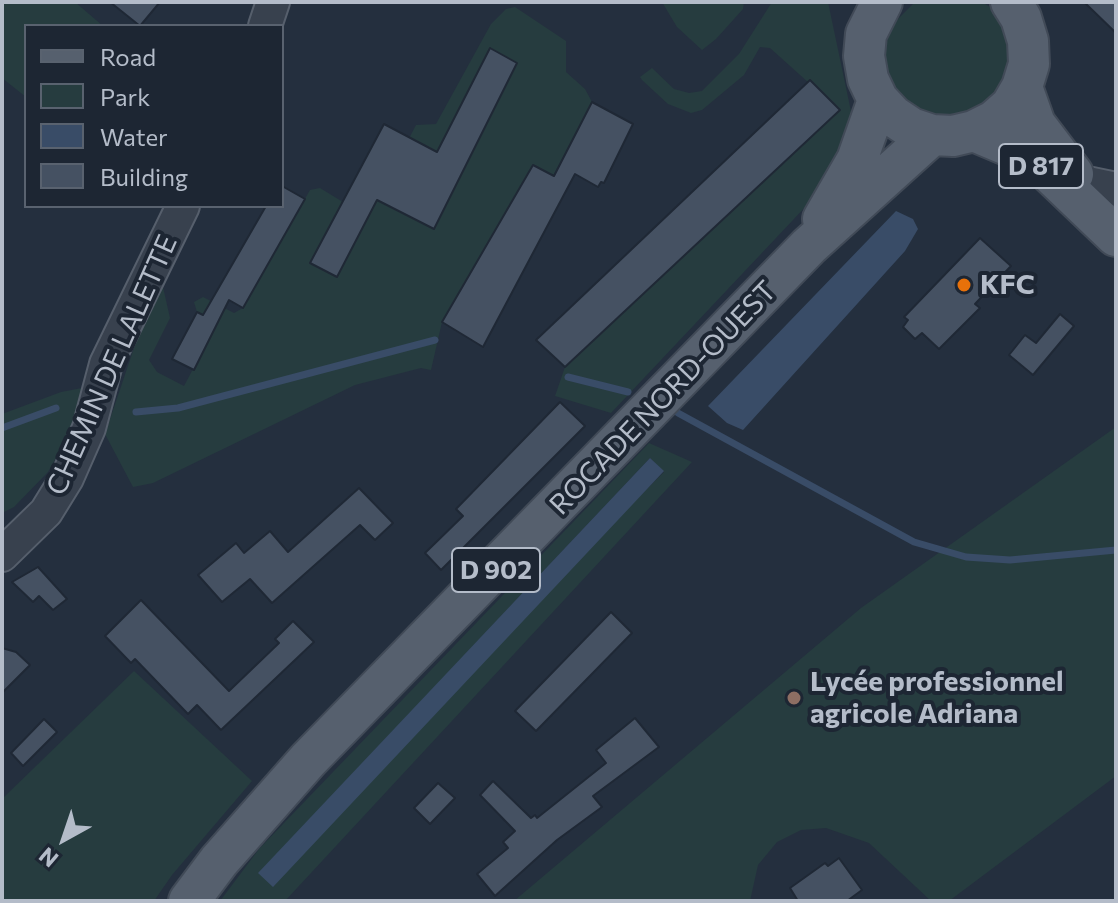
<!DOCTYPE html>
<meta charset="utf-8">
<style>
body{margin:0}
#map{position:relative;width:1118px;height:903px;overflow:hidden;background:#242f3e;font-family:Commissioner,sans-serif}
canvas{display:block}
.frame{position:absolute;inset:0;border:4px solid #b4bcc9;pointer-events:none}
.legend{position:absolute;left:24px;top:24px;width:260px;height:184px;box-sizing:border-box;background:#1d2633;border:2px solid #59626f;margin:0;padding:10px 14px;list-style:none;font-size:24px;color:#b4bcc9}
.legend li{display:flex;align-items:center;gap:16px;height:40px}
.legend b{width:40px;border:2px solid #59626f}
.north{position:absolute;left:24px;top:799px;width:80px;height:80px;-webkit-text-stroke:6px #1d2633;paint-order:stroke;rotate:220deg;font-size:22px;font-weight:700;line-height:32px;text-align:center;color:#b4bcc9}
.north::after{content:'';display:block;margin:auto;width:28px;height:36px;background:#b4bcc9;clip-path:polygon(50% 0,100% 100%,50% 72%,0 100%)}
</style>
<div id="map">
<canvas width="1118" height="903"></canvas>
<div class="frame"></div>
<ul class="legend">
<li><b style="height:10px;background:#56606e"></b>Road</li>
<li><b style="height:22px;background:#263c3f"></b>Park</li>
<li><b style="height:22px;background:#394c67"></b>Water</li>
<li><b style="height:22px;background:#455162"></b>Building</li>
</ul>
<div class="north">N</div>
</div>
<script>
const ctx = document.querySelector('canvas').getContext('2d');
ctx.lineJoin = 'round';
function fillPath(path, color) {
  ctx.fillStyle = color;
  ctx.fill(path, 'evenodd');
}
function toPath(rows) {
  const path = new Path2D();
  for (const r of rows) {
    path.moveTo(r[0], r[1]);
    for (let i = 2; i < r.length; i += 2) path.lineTo(r[i], r[i + 1]);
  }
  return path;
}
function strokePath(path, color, width, dash) {
  ctx.strokeStyle = color;
  ctx.lineWidth = width;
  ctx.lineCap = dash ? 'butt' : 'round';
  ctx.setLineDash(dash || []);
  ctx.stroke(path);
}
function write(font, color, halo, rows, align = 'center') {
  ctx.font = font + ' Commissioner,sans-serif';
  ctx.lineWidth = 8;
  ctx.setLineDash([]);
  ctx.textBaseline = 'middle';
  ctx.strokeStyle = halo;
  ctx.fillStyle = color;
  for (const [text, x, y, turn = 0] of rows) {
    ctx.save();
    ctx.translate(x, y);
    ctx.rotate((+turn || 0) * Math.PI / 180);
    ctx.textAlign = isNaN(turn) ? turn : align;
    if (halo) ctx.strokeText(text, 0, 0);
    ctx.fillText(text, 0, 0);
    ctx.restore();
  }
}
fillPath(toPath([
 [2,2,75,2,103,26,26,26,26,97,2,78],
 [662,2,744,2,743,9,716,39,702,50,677,27],
 [772,2,828,2,852,116,843,147,809,203,611,413,555,396,565,367,839,110,770,48,760,47,744,75,702,110,691,113,668,104,642,80,640,77,652,68,674,89,689,93,702,91,739,54],
 [915,2,982,2,993,9,1007,28,1011,75,982,112,936,120,914,111,897,95,886,73,885,49,891,26],
 [515,7,566,41,566,72,585,89,592,102,553,176,533,165,442,322,431,370,421,368,355,385,153,483,133,487,105,434,135,345,163,287,170,318,149,360,157,372,184,386,218,322,197,312,194,302,203,297,234,313,243,308,310,190,320,188,343,202,310,262,337,277,416,125,436,124,491,24,506,9],
 [82,388,72,429,48,472,14,507,2,513,2,414,61,392],
 [1116,427,1116,776,949,901,931,901,869,843,826,828,801,830,777,842,758,865,750,901,514,901,861,608],
 [649,443,692,462,285,901,220,901,259,849],
 [650,458,664,472,259,874,259,873],
 [134,671,252,781,172,875,154,901,2,901,2,799]
]), '#263c3f');
fillPath(toPath([
 [896,211,913,219,918,229,905,251,743,430,727,423,708,406],
 [650,458,664,471,273,887,258,873]
]), '#394c67');
strokePath(toPath([
 [568,377,628,392],
 [136,412,178,408,435,340],
 [678,413,914,542,966,557,1010,560,1116,550],
 [2,428,56,408]
]), '#394c67', 7);
const building = toPath([
 [110,2,160,2,140,26,110,2],
 [1084,2,1116,2,1116,33,1084,2],
 [490,48,517,63,434,229,377,200,337,277,310,263,384,124,437,152,490,48],
 [810,80,840,110,565,367,536,340,810,80],
 [592,102,633,124,604,183,601,182,598,187,575,174,483,347,442,322,533,165,554,176,592,102],
 [282,186,305,199,243,308,229,300,194,370,172,359,197,312,203,315,266,206,282,206,282,186],
 [980,238,1011,266,975,304,980,308,939,349,922,333,915,339,903,327,908,320,904,317,980,238],
 [1060,314,1074,326,1033,375,1009,355,1025,335,1036,343,1060,314],
 [560,402,585,426,441,570,425,553,463,516,456,509,560,402],
 [359,488,393,523,375,540,360,525,272,603,250,579,222,602,198,575,236,543,244,553,270,531,288,552,359,488],
 [38,567,67,599,53,610,39,596,33,602,12,582,38,567],
 [141,600,229,691,279,643,275,639,293,621,314,642,221,730,197,705,188,714,135,659,131,663,105,636,141,600],
 [611,612,632,633,536,731,515,711,611,612],
 [2,648,16,652,30,665,2,693,2,648],
 [635,718,659,747,593,796,602,807,557,840,495,896,477,874,508,848,503,842,515,831,480,795,493,781,531,818,535,815,537,818,606,763,596,750,635,718],
 [44,719,57,732,23,766,11,753,44,719],
 [438,783,455,798,430,824,414,808,438,783],
 [839,858,862,890,847,901,798,901,790,888,825,863,828,866,839,858]
]);
fillPath(building, '#455162');
strokePath(building, '#1f2835', 2);
const minor = toPath([
 [265,26,273,2],
 [1078,181,1116,189],
 [2,555,46,512,67,478,89,428,106,364,183,206]
]);
const major = toPath([
 [882,2,866,34,864,56,868,79,878,100,893,116,911,128,932,135,953,136,974,131,994,121,1011,106,1022,87,1029,64,1028,41,1021,18,1011,2],
 [1022,87,1035,124,1073,174],
 [974,131,1019,150,1048,171,1116,236],
 [823,219,857,160,878,100],
 [189,901,219,861,308,760,809,246,932,135]
]);
strokePath(minor, '#565f6c', 36);
strokePath(major, '#414a57', 44);
strokePath(minor, '#38414e', 32);
strokePath(major, '#56606e', 40);
for (const [x, y, r, color] of [
 [964,285,8,"#e8710a"],
 [794,698,8,"#8d6e63"]
]) {
  const dot = new Path2D();
  dot.arc(x, y, r, 0, 2 * Math.PI);
  ctx.fillStyle = color;
  ctx.fill(dot);
  strokePath(dot, '#1d2633', 3);
}
for (const [x, y, w] of [
 [1041,166,84],
 [496,570,88]
]) {
  const box = new Path2D();
  box.roundRect(x - w / 2, y - 22, w, 44, 6);
  ctx.fillStyle = '#1d2633';
  ctx.fill(box);
  strokePath(box, '#b4bcc9', 2);
}
write('bold 26px', '#b4bcc9', null, [
 ["D 817",1041,166],
 ["D 902",496,570]
]);
write('bold 28px', '#b4bcc9', '#1d2633', [
 ["KFC",980,285],
 ["Lycée professionnel",810,682],
 ["agricole Adriana",810,714]
], 'left');
write('28px', '#b4bcc9', '#1d2633', [
 ["CHEMIN DE LALETTE",112,365,-66],
 ["ROCADE NORD-OUEST",663,398,-46]
]);
</script>
